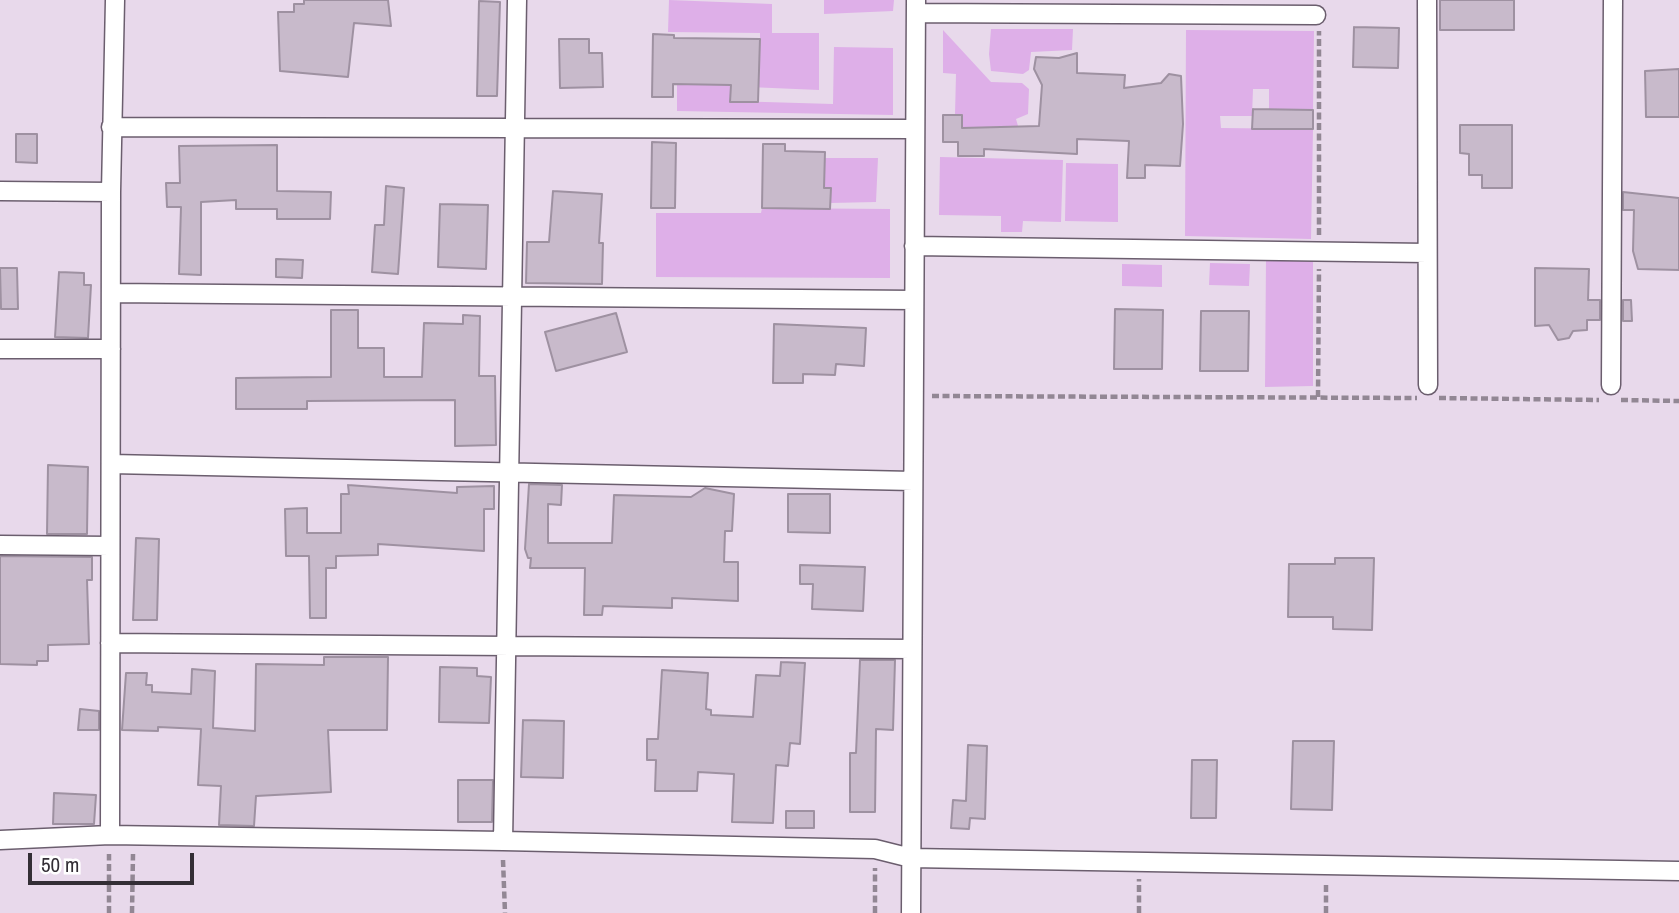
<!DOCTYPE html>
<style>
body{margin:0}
#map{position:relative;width:1679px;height:913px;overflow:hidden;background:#e8d9eb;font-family:"Archivo Narrow",sans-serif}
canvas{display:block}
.scale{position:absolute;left:28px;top:853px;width:166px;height:32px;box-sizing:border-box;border:4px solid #332e35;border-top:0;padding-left:9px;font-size:21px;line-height:24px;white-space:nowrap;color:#332e35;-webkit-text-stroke:5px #fff;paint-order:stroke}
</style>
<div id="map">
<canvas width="1679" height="913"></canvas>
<div class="scale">50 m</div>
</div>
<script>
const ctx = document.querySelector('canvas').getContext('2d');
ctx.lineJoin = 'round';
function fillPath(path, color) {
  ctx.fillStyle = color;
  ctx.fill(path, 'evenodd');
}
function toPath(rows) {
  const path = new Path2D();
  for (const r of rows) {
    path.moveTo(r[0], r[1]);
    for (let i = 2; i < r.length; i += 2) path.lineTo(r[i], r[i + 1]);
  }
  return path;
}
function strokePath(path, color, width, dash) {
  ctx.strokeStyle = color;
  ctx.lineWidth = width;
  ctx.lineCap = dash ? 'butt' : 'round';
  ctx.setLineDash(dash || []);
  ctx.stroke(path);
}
fillPath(toPath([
 [669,0,772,4,772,33,819,33,819,90,749,87,750,57,760,57,760,33,668,32],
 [824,0,894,0,893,11,824,14],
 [991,29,1073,29,1072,50,1031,52,1029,70,1023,74,991,71,989,54],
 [943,30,991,82,1022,83,1029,89,1028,114,1016,119,1018,126,962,128,962,116,955,115,956,74,943,73],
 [1186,30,1314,31,1313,110,1269,109,1269,89,1253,89,1252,116,1220,116,1221,128,1313,129,1311,239,1185,236],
 [834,47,893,48,893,115,677,111,677,57,688,57,688,85,731,82,731,101,833,104],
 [940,157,1063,160,1061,222,1023,221,1022,232,1001,232,1001,216,939,215],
 [825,158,878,158,876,202,830,203,831,188,824,188],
 [1066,163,1118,164,1118,222,1065,221],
 [762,208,890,209,890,278,656,277,656,213,761,213],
 [1266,259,1313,260,1313,386,1265,387],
 [1210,263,1250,264,1249,286,1209,285],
 [1122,264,1162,265,1162,287,1122,286]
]), '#deafe8');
const building = toPath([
 [304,0,388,0,391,26,354,23,348,77,280,71,278,12,294,12,294,4,304,4,304,0],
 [1440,0,1514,0,1514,30,1440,30,1440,0],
 [479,1,500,2,497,96,477,96,479,1],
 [1354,27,1399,28,1398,68,1353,67,1354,27],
 [653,34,674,35,674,38,760,39,758,102,730,102,731,85,673,84,673,97,652,97,653,34],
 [559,39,589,39,589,53,602,53,603,87,560,88,559,39],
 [1077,53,1077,73,1125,75,1124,88,1161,83,1169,74,1181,76,1183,124,1180,166,1145,165,1145,178,1127,178,1129,141,1077,139,1077,154,984,149,984,156,958,156,958,142,943,142,943,115,962,115,962,128,1039,126,1042,85,1034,69,1036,57,1059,58,1077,53],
 [1679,69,1679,117,1646,117,1645,71,1679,69],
 [1253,109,1313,110,1313,129,1252,129,1253,109],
 [1460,125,1512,125,1512,188,1482,188,1482,175,1469,175,1469,154,1460,153,1460,125],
 [16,134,37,134,37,163,16,162,16,134],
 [652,142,676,143,675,208,651,208,652,142],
 [763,144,785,144,785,151,825,152,824,188,831,188,830,209,762,208,763,144],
 [277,145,277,191,331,192,330,219,277,219,277,209,236,209,236,200,201,202,201,275,179,274,181,207,167,207,166,183,180,183,179,146,277,145],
 [386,186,404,188,398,274,372,272,375,225,384,225,386,186],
 [553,191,602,194,599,243,603,243,602,284,526,283,527,242,549,242,553,191],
 [1623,192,1679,198,1679,270,1638,269,1633,251,1634,210,1623,210,1623,192],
 [440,204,488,205,486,269,438,267,440,204],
 [276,259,303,260,302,278,276,277,276,259],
 [0,268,17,268,18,309,1,309,0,268],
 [1535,268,1589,269,1588,300,1600,300,1600,320,1587,320,1587,330,1573,331,1569,338,1558,340,1549,325,1535,326,1535,268],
 [59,272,84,273,84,285,91,285,88,338,55,337,59,272],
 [1623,300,1631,300,1632,321,1623,321,1623,300],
 [1115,309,1163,310,1162,369,1114,369,1115,309],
 [331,310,358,310,358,348,384,348,384,377,422,377,424,323,463,324,463,315,480,316,479,376,495,376,496,445,455,446,455,400,307,401,307,409,236,409,236,378,331,377,331,310],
 [1201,311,1249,311,1248,371,1200,371,1201,311],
 [616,313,627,352,556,371,545,332,616,313],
 [774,324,866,328,864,366,836,364,835,375,803,374,803,383,773,383,774,324],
 [48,465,88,467,87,534,47,534,48,465],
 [529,484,562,485,561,505,548,504,548,543,612,543,614,495,691,497,705,488,734,494,732,531,725,531,724,562,738,562,738,601,672,598,672,608,603,606,602,615,584,615,585,568,530,568,531,558,528,558,525,549,529,484],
 [348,485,457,493,457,487,494,486,494,509,484,509,484,551,378,544,378,555,336,556,336,568,326,568,326,618,310,618,309,556,286,556,285,509,307,508,307,533,341,533,341,494,349,494,348,485],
 [788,494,830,494,830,533,788,532,788,494],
 [136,538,159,539,157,620,133,620,136,538],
 [0,556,92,557,92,580,87,580,89,644,48,645,48,661,37,661,37,665,0,664,0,556],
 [1335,558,1374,558,1372,630,1333,629,1333,617,1288,617,1289,564,1335,564,1335,558],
 [800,565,865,567,863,611,812,609,813,584,800,584,800,565],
 [324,657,388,657,387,730,328,730,331,792,256,796,254,826,219,825,221,786,198,785,201,729,158,727,158,731,122,730,126,673,147,673,146,685,152,685,152,692,191,694,192,669,215,671,213,728,255,731,256,664,324,665,324,657],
 [860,660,895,660,893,730,876,729,875,812,850,812,850,753,856,753,860,660],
 [781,662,805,663,800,744,790,743,788,766,776,765,773,823,732,822,734,774,698,772,697,791,655,791,656,760,647,760,647,739,658,739,662,670,708,673,706,709,711,710,711,715,753,717,756,675,780,676,781,662],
 [440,667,477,668,477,676,491,677,489,723,439,722,440,667],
 [80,709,99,711,99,730,78,730,80,709],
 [523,720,564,721,563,778,521,777,523,720],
 [1293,741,1334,741,1332,810,1291,809,1293,741],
 [968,745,987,746,985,819,970,818,969,829,951,828,953,800,966,801,968,745],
 [1192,760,1217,760,1216,818,1191,818,1192,760],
 [458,780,493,780,492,822,458,822,458,780],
 [54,793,96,795,94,824,53,824,54,793],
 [786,811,814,811,814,828,786,828,786,811]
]);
fillPath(building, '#c8bacb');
strokePath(building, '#9e91a1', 2);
const minor = toPath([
 [1427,0,1428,385],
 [916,13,1316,15],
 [111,127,915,129],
 [0,191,111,192],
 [914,246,1427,253],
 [111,293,914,300],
 [0,349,111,349],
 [1611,385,1613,0],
 [111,464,913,481],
 [0,545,110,546],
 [110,643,912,649],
 [110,835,111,192,115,0],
 [0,840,110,835,503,841,875,849,911,858,1679,871],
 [503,841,517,0],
 [911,913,916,0]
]);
strokePath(minor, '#6b5e6e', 21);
strokePath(toPath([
 [1319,235,1319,31],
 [932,396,1417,398],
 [1318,397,1319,269],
 [1439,398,1599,400],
 [1621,400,1679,401],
 [503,860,505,913],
 [109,913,109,854],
 [132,913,133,854],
 [875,913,875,868],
 [1139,913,1139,879],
 [1326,913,1326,883]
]), '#928794', 4.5, [7, 3.5]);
strokePath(minor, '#fff', 18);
</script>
